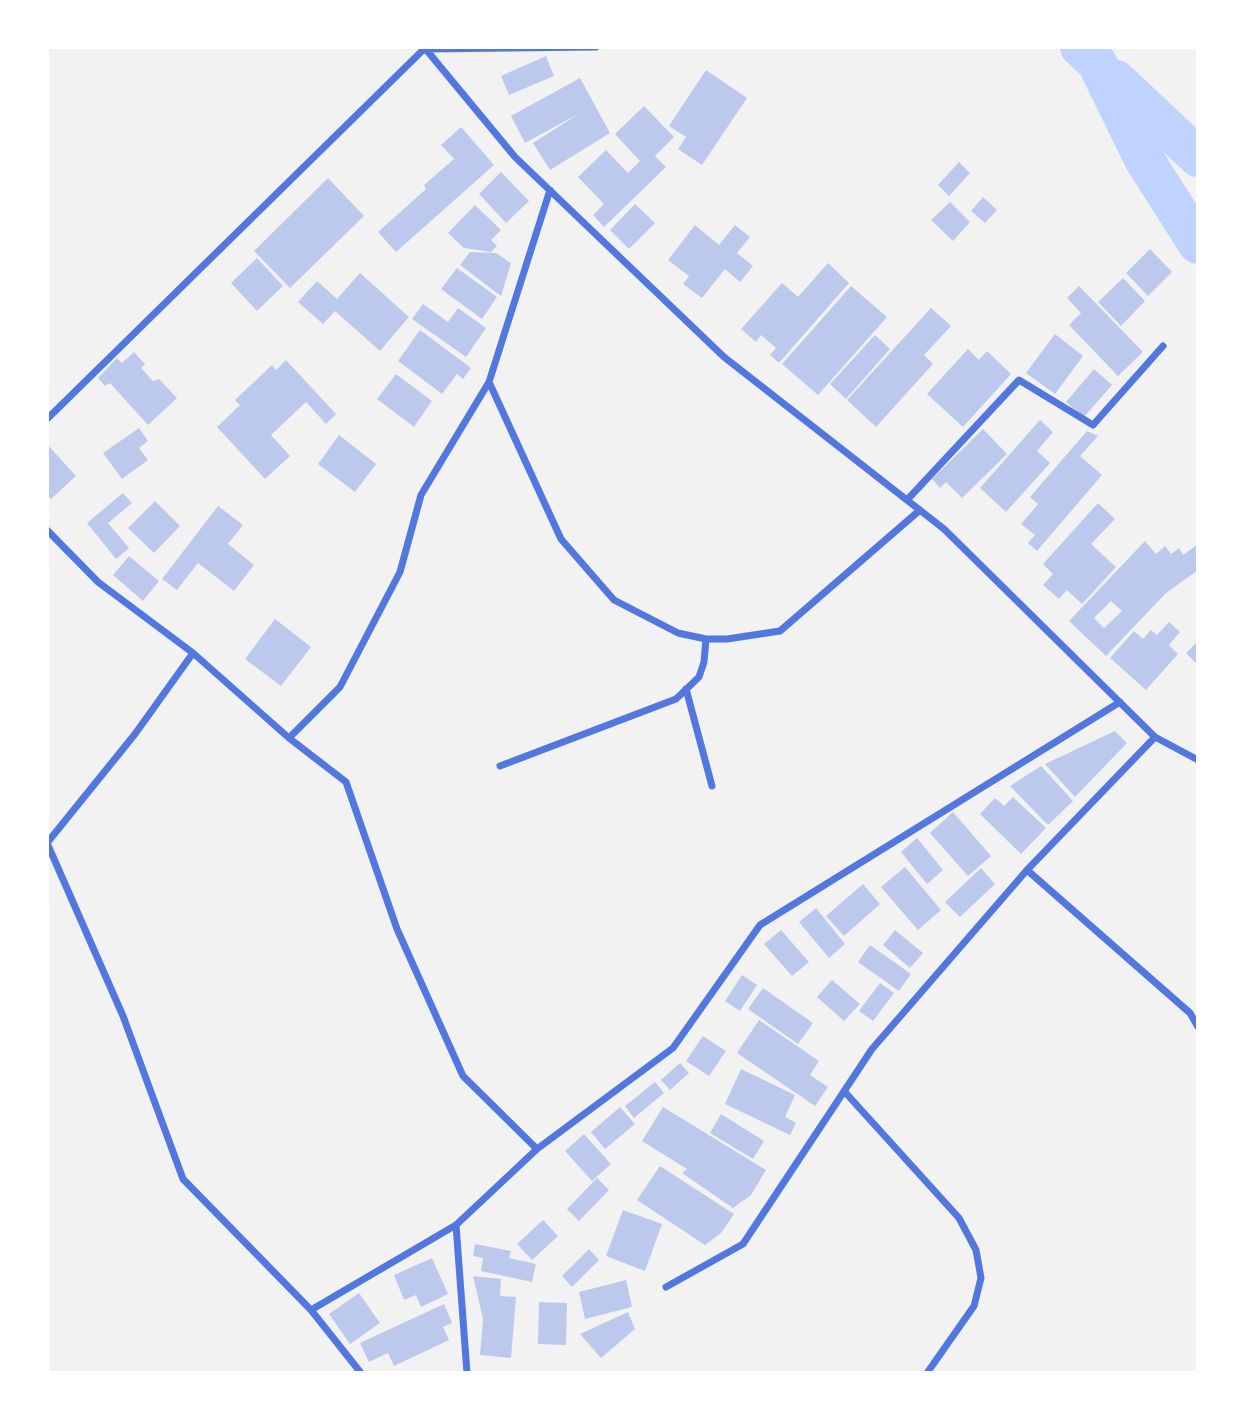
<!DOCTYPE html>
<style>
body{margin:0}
#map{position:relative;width:1245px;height:1420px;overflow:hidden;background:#f2f2f2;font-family:Raleway,sans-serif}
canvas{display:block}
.frame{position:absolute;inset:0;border:49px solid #fff;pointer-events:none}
</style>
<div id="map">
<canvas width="1245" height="1420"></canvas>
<div class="frame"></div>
</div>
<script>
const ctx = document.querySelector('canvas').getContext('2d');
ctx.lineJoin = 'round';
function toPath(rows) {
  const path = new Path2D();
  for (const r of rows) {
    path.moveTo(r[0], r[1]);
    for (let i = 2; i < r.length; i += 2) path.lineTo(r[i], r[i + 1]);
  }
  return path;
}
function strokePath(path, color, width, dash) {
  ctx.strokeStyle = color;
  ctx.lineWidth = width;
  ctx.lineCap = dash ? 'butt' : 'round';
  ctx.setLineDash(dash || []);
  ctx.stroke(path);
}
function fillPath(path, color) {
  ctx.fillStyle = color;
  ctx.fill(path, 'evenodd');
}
strokePath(toPath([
 [1080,47,1097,63,1144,159,1198,244],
 [1116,80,1198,157]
]), '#bfd3fe', 40);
fillPath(toPath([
 [546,56,554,76,509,95,501,76],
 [706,70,747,98,702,165,678,149,686,137,669,126],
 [580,78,610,133,550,170,533,143,580,113,525,143,511,116],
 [644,106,674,137,655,156,666,167,604,227,593,215,604,204,578,177,606,150,628,173,640,161,615,134],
 [461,127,494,165,396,252,378,232,426,189,424,185,454,159,441,145],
 [959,162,970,173,949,196,938,185],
 [501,172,529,201,506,223,479,194],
 [328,178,364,216,290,288,254,251],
 [983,197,997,210,985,223,971,211],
 [950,202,970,222,953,241,931,220],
 [635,204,655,223,629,249,610,230],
 [475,205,501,230,491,240,497,246,491,252,464,248,448,233],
 [695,225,719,245,735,225,750,237,737,253,753,266,740,282,725,269,702,298,683,284,689,276,668,260],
 [1150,249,1172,272,1148,296,1126,273],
 [470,252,496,253,511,263,501,296,460,265],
 [257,258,283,286,257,311,231,283],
 [828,263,849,283,779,363,770,355,776,348,761,335,756,342,741,329,782,283,798,297],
 [457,268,497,297,482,319,441,289],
 [360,273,409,317,380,351,335,311,323,324,298,302,317,281,337,299],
 [1123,278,1145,301,1121,326,1098,302],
 [851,286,887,317,818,395,782,364],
 [1079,286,1143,352,1118,376,1069,325,1081,313,1067,298],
 [423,304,448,322,458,308,486,328,466,357,412,319],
 [931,308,951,326,924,355,933,364,876,427,847,400],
 [420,330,471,368,463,379,457,374,442,394,398,361],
 [1055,334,1083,356,1055,394,1026,373],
 [875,335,890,349,846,399,830,384],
 [968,349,979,360,987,351,1011,374,963,427,927,394],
 [134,352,145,364,141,368,153,381,159,379,177,398,148,425,110,383,105,386,98,378,117,358,122,363],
 [286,360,336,414,326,424,306,402,271,435,290,456,265,479,217,427,240,405,235,400,272,365,276,370],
 [1094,369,1112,385,1084,417,1066,402],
 [396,374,432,401,414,427,377,399],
 [1040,420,1053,432,1037,451,1050,463,1006,512,980,488],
 [139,428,148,441,139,448,148,460,122,479,103,453],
 [983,429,1007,454,962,498,946,482,940,488,932,479],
 [1087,431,1098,436,1080,456,1102,475,1037,551,1028,543,1035,535,1021,524,1038,504,1030,497],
 [339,435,376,464,355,492,318,464],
 [47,444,76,476,51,499,47,494],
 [123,493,132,503,108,523,129,548,116,559,87,523],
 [155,501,180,526,154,553,128,528],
 [1098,503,1115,519,1091,544,1116,567,1082,604,1067,590,1059,599,1043,585,1053,574,1043,564],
 [218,506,243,525,228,544,254,565,234,591,198,563,177,590,162,579],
 [1145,541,1156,554,1165,546,1171,554,1179,548,1183,555,1198,544,1198,570,1165,594,1106,656,1069,621],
 [1111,601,1122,611,1104,628,1094,618],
 [129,556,159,581,143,601,113,575],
 [275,619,311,647,281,686,245,659],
 [1169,622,1180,632,1169,645,1178,654,1146,690,1110,658,1134,631,1143,639,1151,630,1157,635],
 [1198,641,1198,665,1186,653],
 [1115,731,1127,743,1075,797,1045,764],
 [1041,766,1073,801,1048,825,1010,786],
 [1013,797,1046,828,1021,854,980,814,995,798,1004,806],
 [953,812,991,856,968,876,930,833],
 [917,838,943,870,927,884,901,852],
 [905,867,941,910,918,930,881,887],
 [981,868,995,884,960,917,945,902],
 [863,884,880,904,844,936,826,916],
 [816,908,845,944,829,958,799,922],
 [781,930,809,962,792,976,764,944],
 [895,930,923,953,910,968,883,945],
 [870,945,911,974,899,991,858,962],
 [742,975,757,985,740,1011,725,1001],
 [832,980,860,1004,844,1021,817,997],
 [880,983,894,993,873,1021,859,1011],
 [763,988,813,1023,798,1044,748,1009],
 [759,1020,819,1061,810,1075,828,1087,815,1106,737,1053],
 [703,1036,726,1051,709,1076,686,1061],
 [680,1063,689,1073,670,1090,661,1080],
 [741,1069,795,1095,785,1117,796,1123,790,1135,725,1104],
 [655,1082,664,1093,634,1118,625,1106],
 [620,1107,635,1124,605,1149,591,1132],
 [663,1107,766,1170,751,1195,733,1208,682,1173,687,1169,642,1141],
 [721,1114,764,1141,753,1159,710,1133],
 [584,1134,611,1164,592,1181,565,1151],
 [660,1166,734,1214,721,1233,705,1245,637,1200],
 [597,1178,609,1190,579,1221,567,1209],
 [623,1210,662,1224,645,1271,606,1256],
 [543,1220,558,1236,532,1260,517,1244],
 [475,1244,511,1251,509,1258,536,1264,532,1282,481,1271,483,1258,473,1256],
 [589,1249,599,1260,572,1287,562,1276],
 [432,1258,448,1294,421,1307,416,1295,404,1300,394,1275],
 [473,1276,501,1279,500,1296,516,1297,511,1358,480,1355,483,1319],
 [626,1280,632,1307,585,1319,579,1292],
 [359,1293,380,1323,350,1344,329,1314],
 [539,1302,567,1303,566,1345,538,1344],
 [444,1304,452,1323,443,1327,449,1340,394,1366,388,1353,369,1362,360,1343],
 [628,1312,635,1329,601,1358,580,1334]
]), '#bdc9ec');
strokePath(toPath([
 [424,47,515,157,724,357,944,529,1155,737,1198,760],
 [550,190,489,382,561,539,614,600,678,633,706,639,727,639,780,631,920,510],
 [47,419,424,49,596,47],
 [907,500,1019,380,1093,425,1163,346],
 [47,530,98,582,193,653,289,738,346,782,397,929,463,1076,537,1149,456,1225,467,1373],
 [686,689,712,786],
 [289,738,340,687,400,572,421,495,489,382],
 [500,766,676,699,699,677,704,662,706,639],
 [47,843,123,1016,183,1179,311,1310,361,1373],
 [47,843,135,734,193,653],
 [1027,870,1190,1013,1198,1027],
 [844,1091,959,1218,976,1250,981,1278,974,1306,927,1373],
 [537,1149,673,1048,760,925,1120,702],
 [666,1287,743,1244,872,1049,1027,870,1155,737],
 [311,1310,456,1225]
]), '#5277de', 7);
</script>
